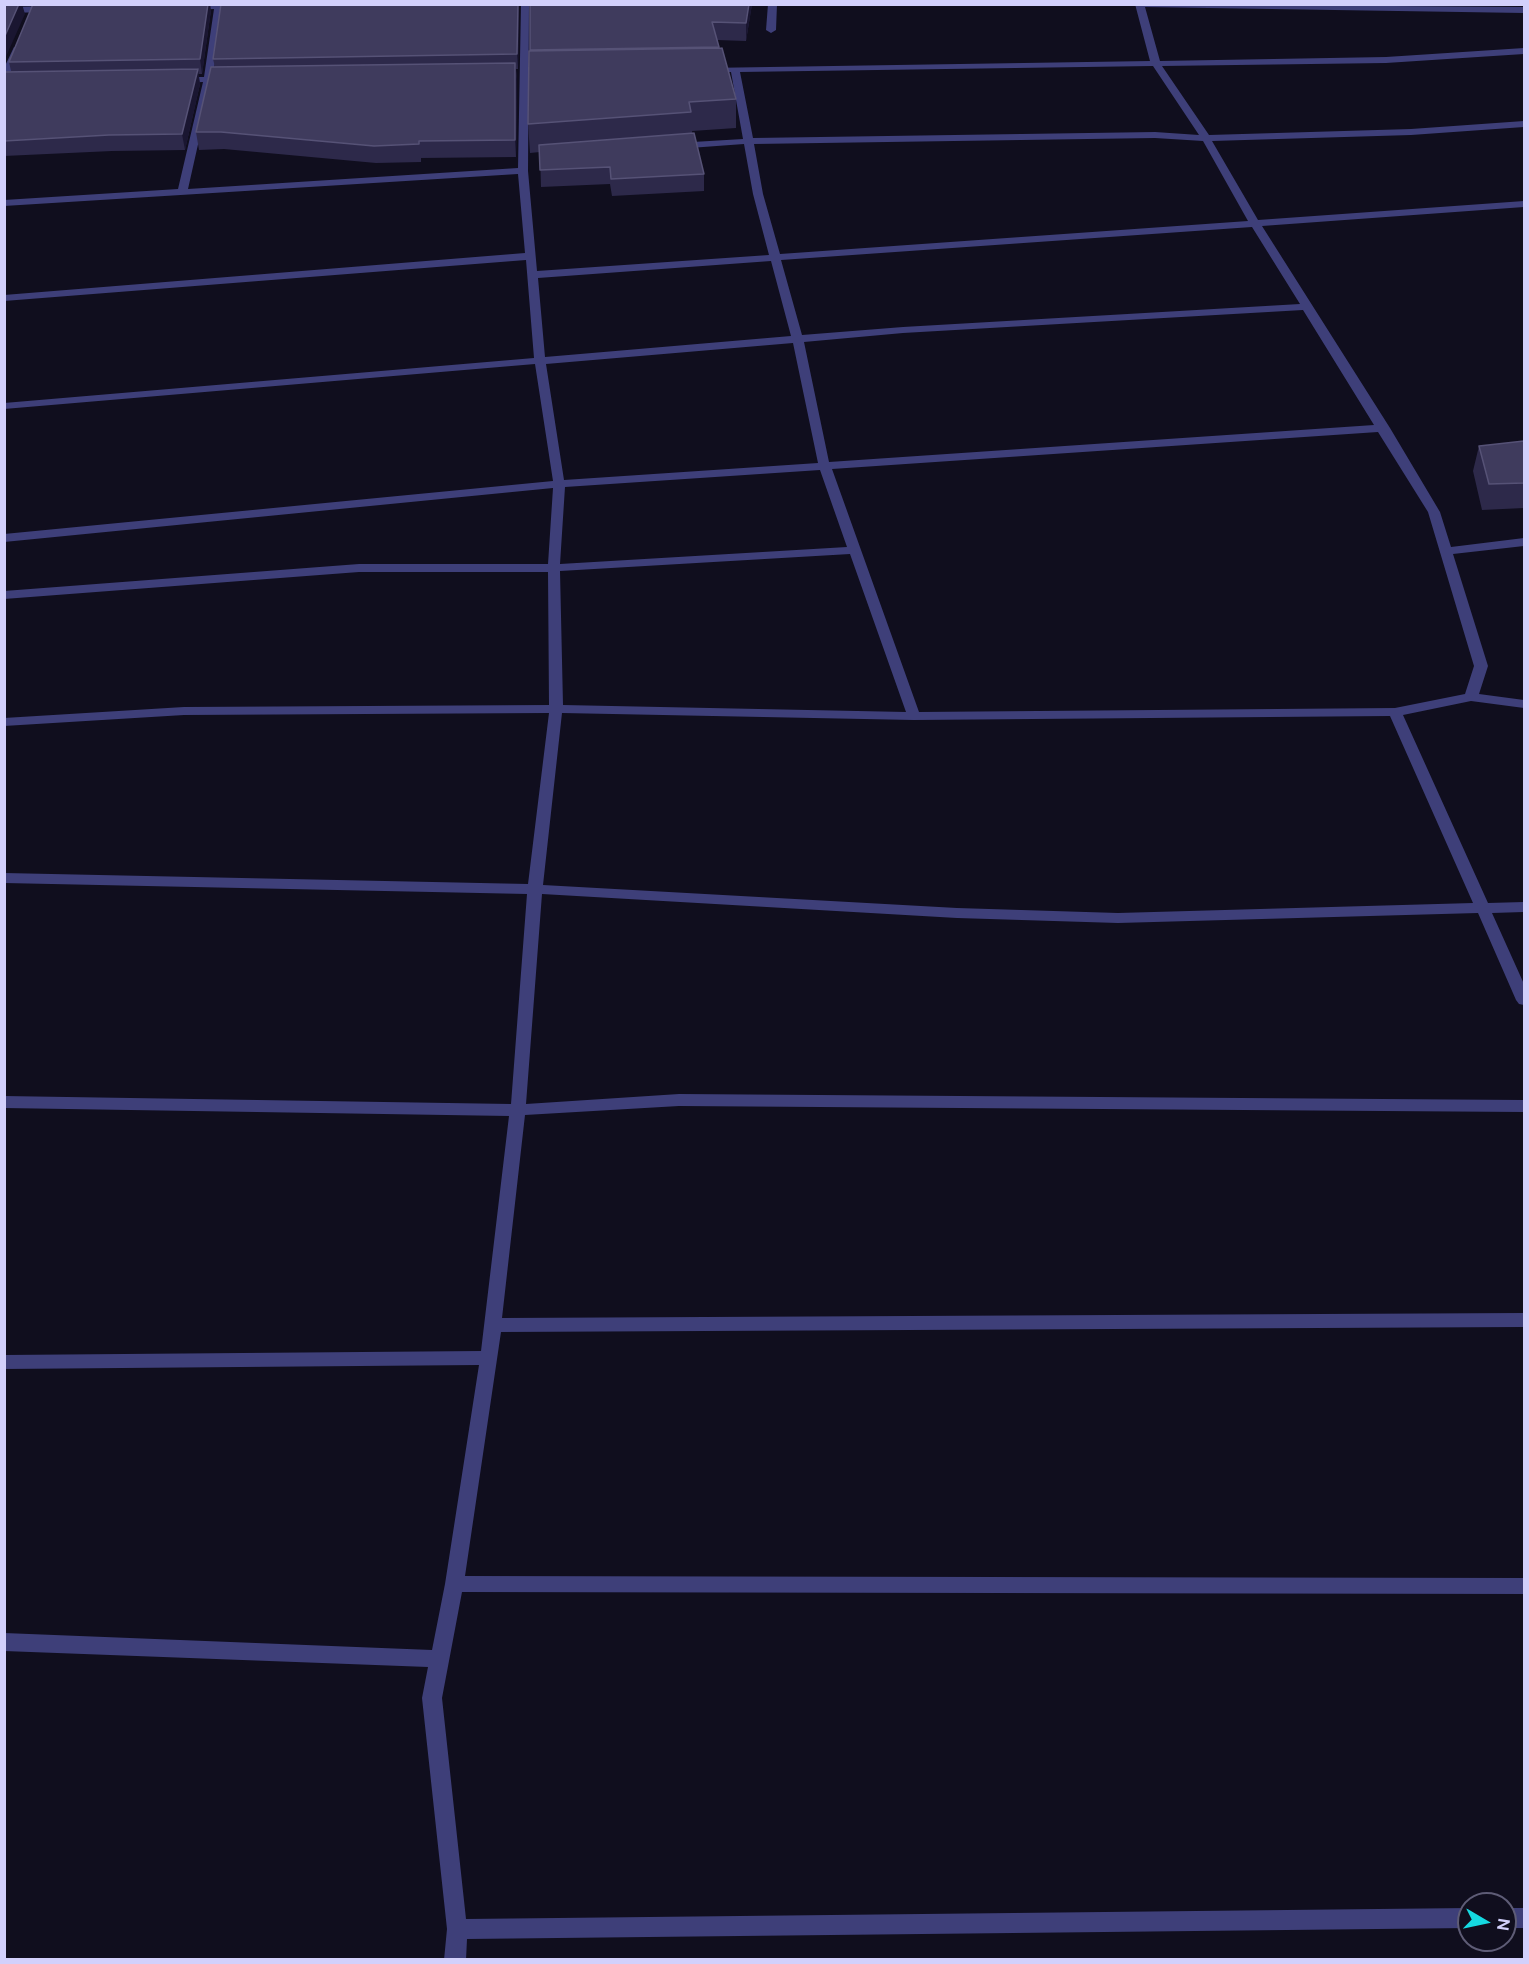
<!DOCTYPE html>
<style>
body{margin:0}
#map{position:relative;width:1529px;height:1964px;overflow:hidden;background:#100e1e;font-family:"Public Sans",sans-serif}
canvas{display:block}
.frame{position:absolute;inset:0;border:6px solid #d2d0fb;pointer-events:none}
.north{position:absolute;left:1457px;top:1892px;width:60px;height:60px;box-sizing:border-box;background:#100e1e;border:2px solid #5e5c76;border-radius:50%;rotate:99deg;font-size:16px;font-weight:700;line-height:24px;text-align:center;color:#d2d0fb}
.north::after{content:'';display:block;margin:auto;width:21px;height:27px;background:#15d9e1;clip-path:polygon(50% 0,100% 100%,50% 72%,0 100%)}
</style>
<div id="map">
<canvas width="1529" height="1964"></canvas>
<div class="frame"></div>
<div class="north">N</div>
</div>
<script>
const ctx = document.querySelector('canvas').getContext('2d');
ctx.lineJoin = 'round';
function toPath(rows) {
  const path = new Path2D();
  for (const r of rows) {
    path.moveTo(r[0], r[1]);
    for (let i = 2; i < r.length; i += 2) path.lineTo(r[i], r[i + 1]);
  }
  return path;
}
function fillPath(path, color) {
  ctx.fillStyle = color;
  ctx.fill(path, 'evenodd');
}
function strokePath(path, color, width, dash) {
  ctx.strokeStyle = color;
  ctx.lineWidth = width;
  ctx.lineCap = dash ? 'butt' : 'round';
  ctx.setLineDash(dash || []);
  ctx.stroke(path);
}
fillPath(toPath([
 [244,4,244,8,241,9,223,9,213,76,226,76,231,79,226,82,212,82,188,189,518,168,521,4,529,4,528,171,537,271,769,255,753,194,744,144,676,149,671,146,676,143,743,139,731,72,709,73,706,72,706,68,1150,61,1135,4,1524,7,1524,13,1145,7,1160,61,1386,57,1524,48,1524,54,1386,63,1162,66,1209,135,1411,129,1524,121,1524,127,1411,135,1212,141,1258,220,1524,201,1524,207,1262,226,1390,428,1440,512,1451,547,1524,538,1524,546,1453,554,1488,666,1479,694,1524,700,1524,708,1471,701,1403,715,1488,903,1524,902,1524,912,1492,913,1524,984,1524,1005,1519,1004,1516,1000,1478,913,1118,923,957,918,542,894,526,1104,679,1094,1524,1100,1524,1112,679,1106,525,1115,502,1318,1524,1313,1524,1327,501,1332,465,1576,1524,1578,1524,1594,462,1592,442,1698,466,1919,1469,1908,1469,1928,467,1939,466,1960,444,1960,447,1929,422,1698,428,1667,4,1651,4,1633,432,1650,445,1584,479,1365,4,1369,4,1355,481,1351,509,1116,4,1108,4,1096,511,1104,527,894,4,883,4,873,528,884,549,713,184,715,4,726,4,718,184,707,549,705,548,572,359,572,4,599,4,591,359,564,548,564,553,488,4,542,4,534,553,481,535,364,4,409,4,403,534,358,526,260,4,301,4,295,525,253,518,174,4,206,4,200,178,189,203,82,178,83,173,80,178,77,204,77,214,9,193,10,189,7,192,4,244,4],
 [1153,66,1199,135,1155,132,753,138,740,72,1153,66],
 [1155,138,1203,141,1248,221,780,254,763,194,754,144,1155,138],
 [1252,227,1300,304,903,327,802,335,781,260,1252,227],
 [771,261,791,336,545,357,538,278,771,261],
 [1303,310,1374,425,829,462,804,342,903,333,1303,310],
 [793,343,818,463,564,480,546,364,793,343],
 [1378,432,1428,512,1474,666,1465,694,1395,708,919,712,832,469,1378,432],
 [820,470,847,547,560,564,565,487,820,470],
 [850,554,906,712,563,705,560,571,850,554],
 [562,713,914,720,1390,716,1473,903,1118,913,957,908,543,885,562,713],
 [768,4,777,4,776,30,771,33,766,30,768,4],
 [4,7,52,6,56,9,52,12,4,13,4,7],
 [14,47,22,49,9,81,4,84,4,68,14,47],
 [1505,1908,1524,1908,1524,1928,1505,1928,1505,1908]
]), '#3e3f79');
fillPath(toPath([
 [221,4,519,4,518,69,516,69,517,79,516,157,421,158,421,162,376,163,224,149,199,150,196,132,215,67,213,59],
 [752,4,746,41,717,40,736,99,736,128,692,131,704,174,704,191,612,196,610,184,541,187,540,152,530,153,528,124,529,51],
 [211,10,202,74,198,74,200,84,185,150,112,151,4,156,4,72,11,71,9,62],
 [1524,441,1524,508,1482,510,1473,471,1479,446]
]), '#2d294a');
fillPath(toPath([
 [19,4,22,4,25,14,4,61,4,38],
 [208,4,210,4,211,10,202,74,200,59],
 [518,4,519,4,518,69,517,54],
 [749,4,752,4,746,41,746,23],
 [515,63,517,79,516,157,515,140],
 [198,69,200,84,185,150,182,134]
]), '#1a1631');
const building = toPath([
 [4,4,19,4,4,38,4,4],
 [33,4,208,4,200,59,9,62,33,4],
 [221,4,518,4,517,54,213,59,221,4],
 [530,4,749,4,746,23,712,22,719,47,530,50,530,4],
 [722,48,736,99,689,102,691,112,528,124,529,51,722,48],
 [515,63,515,140,419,141,419,144,374,146,221,132,196,132,211,67,515,63],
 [198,69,182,134,109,135,4,141,4,72,198,69],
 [694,133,704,174,611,179,610,167,540,170,539,145,694,133],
 [1524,441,1524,483,1489,484,1479,446,1524,441]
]);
fillPath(building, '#3f3b5d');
strokePath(building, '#565276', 1.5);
</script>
